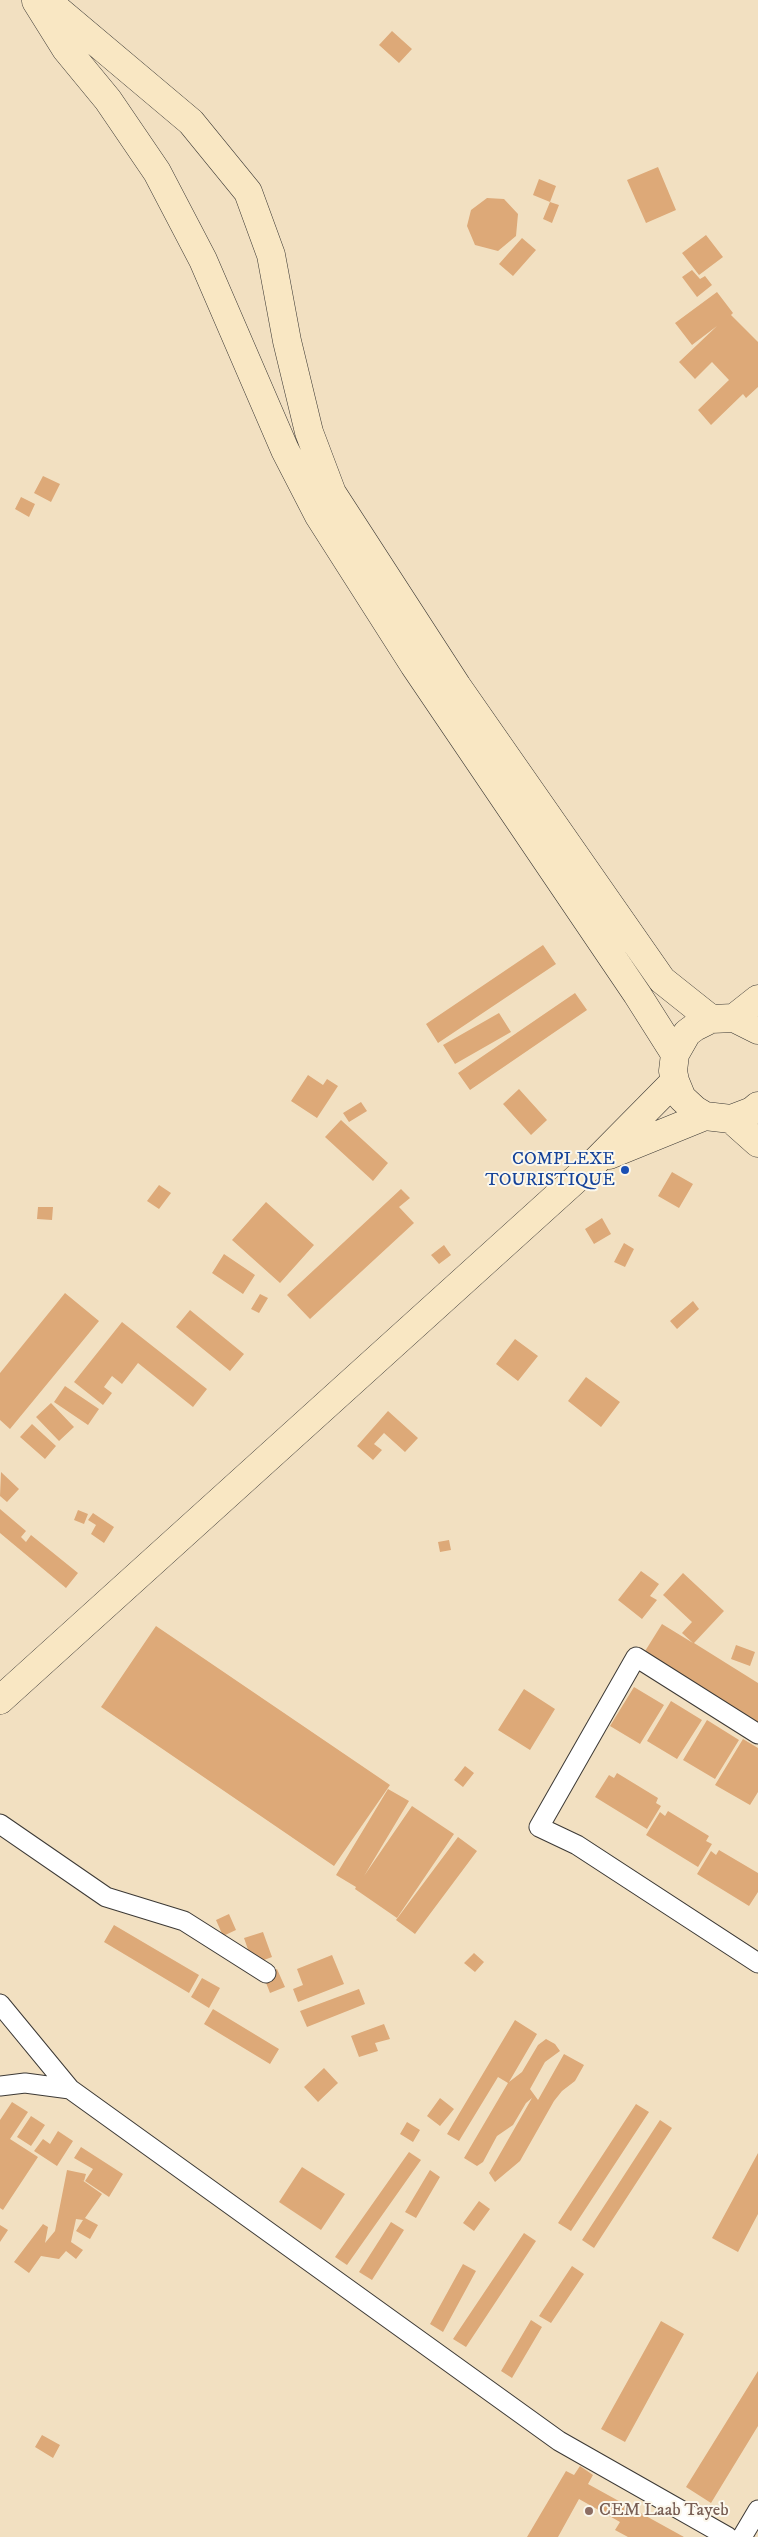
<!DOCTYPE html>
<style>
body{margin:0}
canvas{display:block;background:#f2e0c1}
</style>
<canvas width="758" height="2537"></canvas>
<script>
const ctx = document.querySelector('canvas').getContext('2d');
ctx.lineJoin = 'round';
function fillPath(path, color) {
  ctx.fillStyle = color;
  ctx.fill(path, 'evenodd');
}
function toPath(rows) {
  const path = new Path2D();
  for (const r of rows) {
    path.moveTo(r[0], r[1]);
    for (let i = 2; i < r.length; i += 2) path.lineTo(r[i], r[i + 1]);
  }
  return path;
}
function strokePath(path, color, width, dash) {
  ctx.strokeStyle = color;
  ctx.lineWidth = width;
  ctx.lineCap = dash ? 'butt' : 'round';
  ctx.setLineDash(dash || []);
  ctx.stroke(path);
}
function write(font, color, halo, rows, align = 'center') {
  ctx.font = font + ' "IM FELL DW Pica",serif';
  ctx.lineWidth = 4;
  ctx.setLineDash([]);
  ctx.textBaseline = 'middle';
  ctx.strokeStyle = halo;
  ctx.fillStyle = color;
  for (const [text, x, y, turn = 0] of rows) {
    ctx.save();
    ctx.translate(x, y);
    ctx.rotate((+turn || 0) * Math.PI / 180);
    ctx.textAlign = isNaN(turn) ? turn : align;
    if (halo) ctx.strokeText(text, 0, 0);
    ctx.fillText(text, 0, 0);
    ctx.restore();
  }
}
fillPath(toPath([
 [392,31,412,49,399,63,379,45],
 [658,167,676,210,646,223,627,180],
 [539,179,556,186,550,202,533,195],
 [487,198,504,199,518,214,516,236,498,251,475,245,467,226,471,210],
 [550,202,559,205,552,223,543,219],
 [706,235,723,257,699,275,682,253],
 [522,238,536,250,513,276,499,264],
 [692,270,700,279,705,276,712,285,697,297,682,277],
 [717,292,733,313,731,315,758,342,758,387,746,398,743,394,711,425,698,410,729,380,712,362,695,379,679,362,717,326,692,345,675,323],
 [43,476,60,484,51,502,34,493],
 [21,497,35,504,29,517,15,509],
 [543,945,556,964,438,1043,426,1024],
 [575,993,587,1010,470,1090,458,1073],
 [499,1013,511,1032,455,1064,443,1045],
 [308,1075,323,1085,327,1079,338,1086,317,1118,291,1101],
 [519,1089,547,1120,531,1135,503,1104],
 [361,1102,367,1111,349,1122,343,1113],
 [341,1120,388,1163,373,1181,325,1137],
 [672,1172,693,1184,679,1208,658,1196],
 [159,1185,171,1193,159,1209,147,1201],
 [401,1189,410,1198,399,1207,414,1223,310,1319,287,1295],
 [266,1202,314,1245,280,1283,232,1240],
 [38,1207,53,1207,52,1220,37,1219],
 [602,1218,611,1234,594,1244,585,1229],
 [624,1243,634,1249,625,1267,614,1262],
 [444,1245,451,1255,439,1264,431,1255],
 [224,1254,255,1275,243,1294,212,1273],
 [65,1293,99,1321,10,1429,0,1420,0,1373],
 [260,1294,268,1298,259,1313,251,1309],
 [693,1301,699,1309,677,1329,670,1321],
 [190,1310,244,1354,230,1371,176,1327],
 [122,1322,207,1389,193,1407,138,1363,122,1384,112,1376,104,1387,112,1393,103,1405,74,1382],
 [515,1339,538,1356,518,1381,496,1364],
 [586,1377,620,1402,601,1427,568,1401],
 [65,1386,99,1409,88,1425,54,1402],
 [51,1403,74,1427,59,1441,36,1417],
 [388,1411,418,1438,405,1452,384,1433,374,1444,382,1450,373,1460,357,1446],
 [32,1424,56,1446,45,1459,20,1437],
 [1,1472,19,1489,7,1502,0,1496],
 [0,1509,26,1531,21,1537,26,1542,31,1535,78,1573,66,1588,0,1533],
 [78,1510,88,1514,84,1524,74,1520],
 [93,1513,114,1527,104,1543,91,1534,96,1525,88,1520],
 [449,1540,451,1550,440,1552,438,1542],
 [641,1571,659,1584,650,1596,657,1600,642,1619,618,1600],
 [683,1573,724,1611,694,1643,758,1683,758,1728,642,1656,662,1624,693,1643,682,1633,692,1622,663,1595],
 [156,1626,390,1785,334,1866,101,1707],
 [736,1645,755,1652,750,1666,731,1659],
 [634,1687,664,1705,640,1744,610,1726],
 [524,1689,555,1709,530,1750,498,1730],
 [671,1701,702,1720,677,1759,647,1741],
 [707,1720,739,1740,715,1779,683,1760],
 [743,1739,758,1748,758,1792,750,1805,715,1785],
 [465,1766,474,1773,463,1787,454,1780],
 [617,1773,658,1798,656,1803,661,1806,647,1829,595,1797,609,1775,614,1778],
 [388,1789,409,1801,364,1876,412,1806,454,1834,397,1918,355,1889,356,1887,336,1875],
 [668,1811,709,1836,706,1841,712,1844,698,1867,646,1835,660,1812,665,1816],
 [458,1837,477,1851,415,1934,396,1920],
 [719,1850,758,1873,758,1892,749,1906,697,1874,711,1851,716,1855],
 [229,1914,236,1930,223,1936,216,1920],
 [114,1925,199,1975,189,1993,104,1942],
 [263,1932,272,1957,253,1964,244,1938],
 [474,1953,484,1962,475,1972,464,1963],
 [332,1955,344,1984,298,2002,293,1989,303,1985,297,1969],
 [277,1969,285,1987,270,1993,263,1975],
 [202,1978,220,1988,209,2008,191,1997],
 [359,1989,365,2004,307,2027,300,2011],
 [213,2009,279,2049,270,2064,204,2024],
 [515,2020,537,2034,509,2082,522,2072,538,2045,546,2039,555,2044,560,2051,545,2062,530,2089,538,2100,564,2054,584,2065,575,2081,562,2091,554,2101,520,2161,495,2182,489,2173,532,2098,526,2103,513,2125,497,2136,483,2162,477,2166,464,2158,508,2083,498,2077,459,2141,447,2134],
 [384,2024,390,2039,375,2043,378,2051,359,2057,351,2036],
 [324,2068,338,2083,318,2102,304,2087],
 [440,2098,454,2109,440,2126,427,2116],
 [12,2102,28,2112,10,2139,38,2157,3,2210,0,2208,0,2120],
 [636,2104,649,2112,571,2231,558,2223],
 [31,2116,45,2125,31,2146,17,2137],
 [660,2120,672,2128,594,2248,582,2240],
 [407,2122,420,2130,413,2142,400,2134],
 [58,2131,73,2141,57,2166,34,2151,43,2139,50,2144],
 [81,2147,123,2174,109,2197,85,2181,93,2169,74,2158],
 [409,2152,421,2160,347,2265,335,2257],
 [758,2153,758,2214,738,2252,712,2238],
 [302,2167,345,2194,321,2230,279,2202],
 [67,2170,86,2174,84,2181,82,2180,102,2194,85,2218,98,2225,90,2239,76,2231,83,2220,76,2219,71,2242,83,2250,76,2259,66,2251,59,2259,41,2256,29,2273,14,2262,43,2224,48,2227,45,2243,55,2231],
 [430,2170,440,2177,416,2218,405,2212],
 [479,2201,490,2209,474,2231,463,2223],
 [391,2222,404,2230,372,2280,359,2272],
 [0,2225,8,2230,0,2242],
 [524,2233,536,2241,466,2347,453,2339],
 [463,2264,476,2271,443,2332,430,2324],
 [572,2266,584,2274,551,2323,539,2316],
 [531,2320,542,2327,512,2378,501,2371],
 [661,2321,684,2334,625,2442,601,2429],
 [758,2371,758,2426,711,2503,686,2487],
 [42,2435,60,2445,53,2458,35,2447],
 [580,2466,593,2475,588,2484,684,2537,628,2537,615,2530,620,2522,579,2499,558,2537,527,2537,566,2471,574,2475]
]), '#dda978');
const minor = toPath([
 [758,1734,636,1657,539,1827,577,1845,758,1963],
 [0,1824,106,1897,184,1921,266,1973],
 [0,2004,70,2089,559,2441,728,2537],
 [0,2086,25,2083,70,2089],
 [742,2537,758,2510]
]);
const secondary = toPath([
 [46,0,191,122,248,192,271,255,287,341,309,432,332,493,457,686,662,980,711,1019],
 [36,1,66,49,108,100,157,172,203,260,285,450,319,516,414,665,637,994,675,1054],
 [734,1018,758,999],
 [758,1030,734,1018,711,1019,695,1027,687,1033,675,1054,673,1071,675,1081,682,1098,695,1110,705,1116,731,1119,752,1111,758,1106],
 [731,1119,758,1143],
 [609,1155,705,1116],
 [0,1700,596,1161,675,1081]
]);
strokePath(minor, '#3c3935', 21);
strokePath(secondary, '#3c3935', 29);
strokePath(minor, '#fff', 19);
strokePath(secondary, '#f9e7c3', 28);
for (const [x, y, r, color] of [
 [625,1170,5,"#1a4fb4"],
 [589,2511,5,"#8d6e63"]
]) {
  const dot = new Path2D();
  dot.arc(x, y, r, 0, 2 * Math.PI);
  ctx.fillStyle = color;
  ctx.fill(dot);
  strokePath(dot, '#fbf7ec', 2);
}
write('18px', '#164399', '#fbf7ec', [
 ["COMPLEXE",615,1160],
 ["TOURISTIQUE",615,1181]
], 'right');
write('18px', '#785e54', '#fbf7ec', [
 ["CEM Laab Tayeb",599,2511]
], 'left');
</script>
